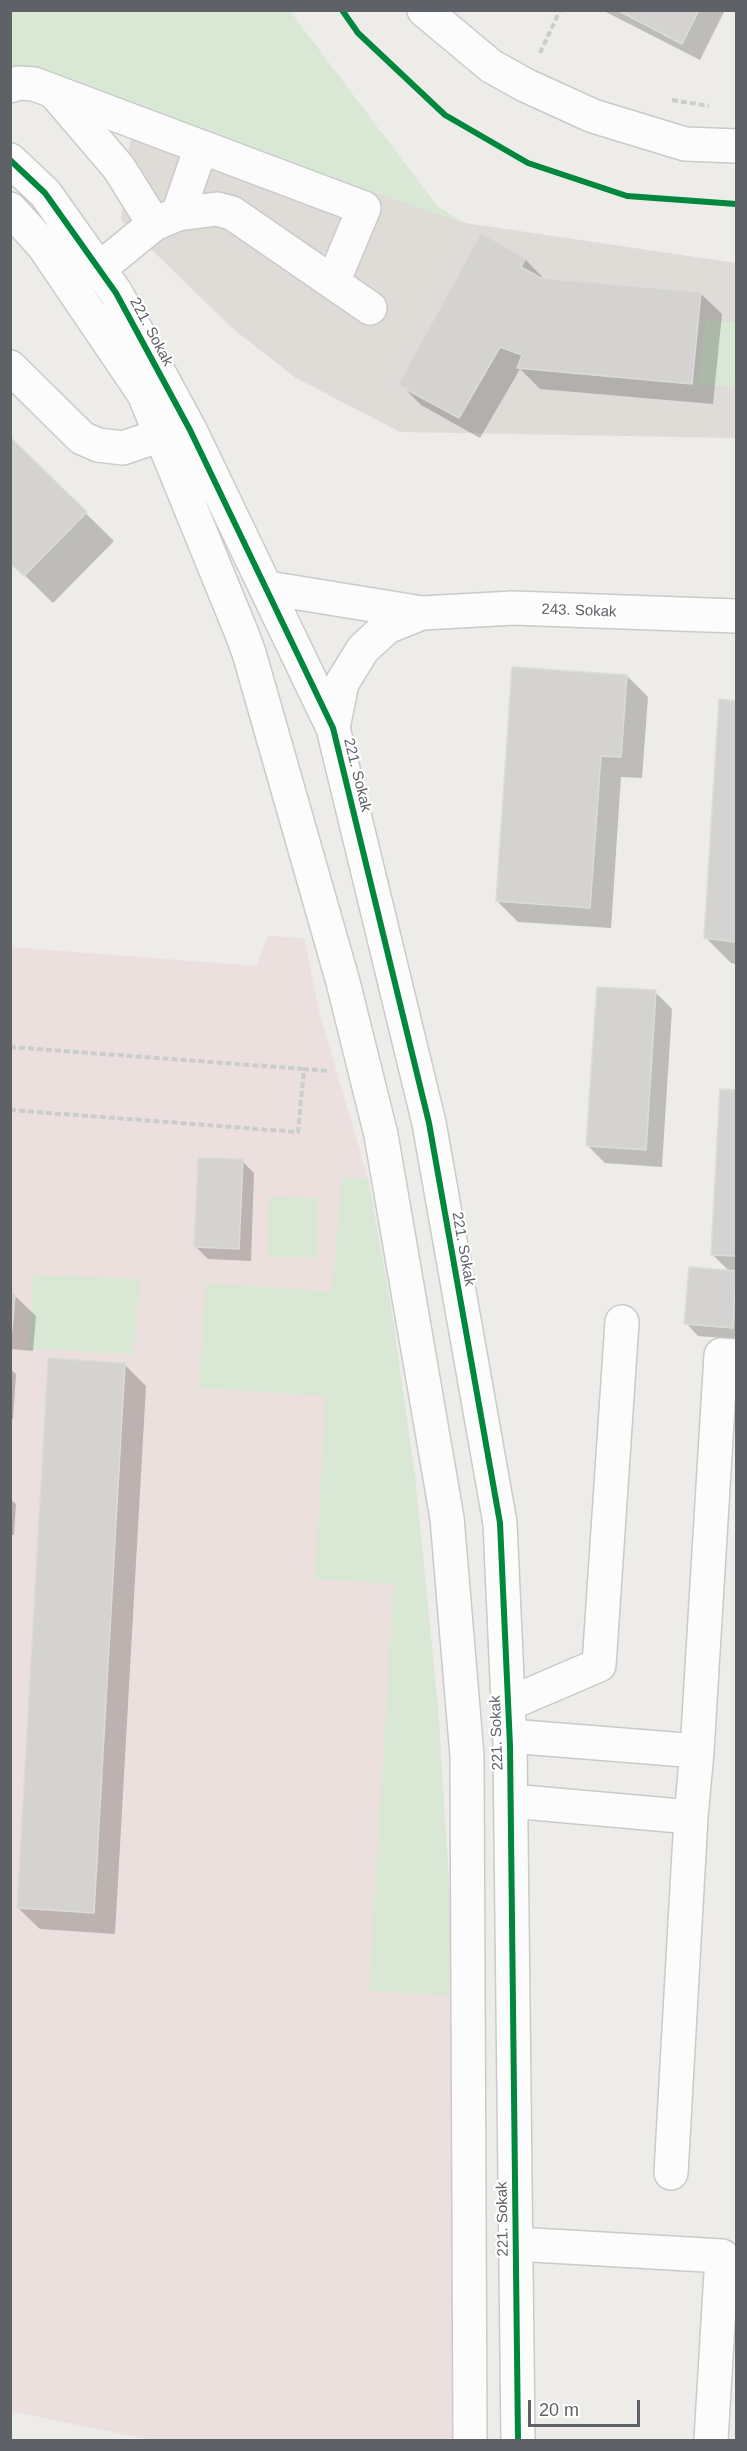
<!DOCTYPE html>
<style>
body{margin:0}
#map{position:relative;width:747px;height:2451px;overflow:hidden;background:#edece8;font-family:Arial,sans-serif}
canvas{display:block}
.frame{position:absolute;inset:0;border:12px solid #5e6165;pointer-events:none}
.scale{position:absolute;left:528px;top:2400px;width:112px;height:27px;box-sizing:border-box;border:3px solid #5e6165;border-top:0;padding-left:8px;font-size:18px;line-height:21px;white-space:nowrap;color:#5e6165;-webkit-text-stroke:4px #fff;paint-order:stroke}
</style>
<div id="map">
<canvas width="747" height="2451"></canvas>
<div class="frame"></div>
<div class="scale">20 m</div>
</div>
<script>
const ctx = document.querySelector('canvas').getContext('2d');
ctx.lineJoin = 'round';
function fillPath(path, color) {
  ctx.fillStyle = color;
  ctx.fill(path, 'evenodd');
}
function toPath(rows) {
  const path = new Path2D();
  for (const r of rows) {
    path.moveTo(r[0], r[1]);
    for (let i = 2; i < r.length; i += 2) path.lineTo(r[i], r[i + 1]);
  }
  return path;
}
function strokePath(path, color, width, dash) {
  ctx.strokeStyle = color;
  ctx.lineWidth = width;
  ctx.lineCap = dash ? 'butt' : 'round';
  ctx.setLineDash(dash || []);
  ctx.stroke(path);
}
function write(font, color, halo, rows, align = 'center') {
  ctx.font = font + ' Arial,sans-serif';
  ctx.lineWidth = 4.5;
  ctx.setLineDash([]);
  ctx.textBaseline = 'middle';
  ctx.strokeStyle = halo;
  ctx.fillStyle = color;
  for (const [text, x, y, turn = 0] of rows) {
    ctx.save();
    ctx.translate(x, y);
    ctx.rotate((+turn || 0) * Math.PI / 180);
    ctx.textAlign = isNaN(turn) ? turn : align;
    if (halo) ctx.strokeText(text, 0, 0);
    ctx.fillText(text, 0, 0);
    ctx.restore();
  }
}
fillPath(toPath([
 [134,109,465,223,736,263,736,438,400,432,296,378,232,328,121,220]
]), '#dfdcd8');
fillPath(toPath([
 [267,936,304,938,320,1015,368,1178,438,1708,456,1996,453,2440,150,2440,11,2411,10,947,257,966]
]), '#ebe0de');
fillPath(toPath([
 [11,11,290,11,437,206,465,223,11,67],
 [706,320,736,323,736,365,734,387,698,384],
 [342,1178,368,1178,391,1306,415,1476,438,1708,456,1996,369,1990,394,1584,315,1579,326,1396,199,1388,206,1283,332,1292],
 [269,1197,317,1198,317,1257,268,1257],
 [33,1275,139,1279,134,1354,29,1349]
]), '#d8e8d4');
fillPath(toPath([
 [602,10,725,10,700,60],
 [525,259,545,280,700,293,722,314,713,404,540,389,520,369,480,438,421,405,400,384],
 [10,439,114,541,53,603,10,561],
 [627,676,648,697,642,778,621,777,611,928,518,922,497,901],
 [721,701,736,702,736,964,731,963,705,937],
 [655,992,672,1009,662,1167,605,1163,588,1146],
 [722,1091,736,1091,736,1339,698,1336,686,1323,730,1272,712,1254],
 [242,1161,254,1173,251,1261,208,1259,196,1247],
 [10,1295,14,1295,36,1316,33,1351,10,1349],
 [124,1364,146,1386,115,1934,40,1929,18,1908],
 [10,1369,16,1374,13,1419,10,1419],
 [10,1499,16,1504,14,1535,10,1535]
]), '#0003');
const building = toPath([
 [617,10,699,10,682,44,617,10],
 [481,233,526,258,521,267,541,278,701,292,692,384,517,368,522,355,500,347,459,418,398,385,481,233],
 [10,437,87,512,24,576,10,563,10,437],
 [512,667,627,675,621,757,601,756,590,908,496,901,512,667],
 [719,699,736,701,736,942,704,938,719,699],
 [597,987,656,990,646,1150,586,1146,597,987],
 [720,1089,736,1090,736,1256,711,1255,720,1089],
 [198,1158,243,1159,239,1249,194,1247,198,1158],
 [689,1267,736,1271,733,1328,684,1324,689,1267],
 [10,1293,15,1294,12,1331,10,1330,10,1293],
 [48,1358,125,1363,94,1913,17,1908,48,1358]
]);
fillPath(building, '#d4d3d1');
strokePath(building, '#dcdbd8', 1.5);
const minor = toPath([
 [424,10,491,66,525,85,593,116,685,144,736,146],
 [10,86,18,83,34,84,364,208,333,282],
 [56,94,119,168,154,224],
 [10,160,45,193,116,293,190,430,333,728,429,1123,500,1523,510,1746,518,2440],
 [10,209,43,245,144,394,242,634,249,653,343,982,381,1135,447,1518,467,1756,470,2440],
 [178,214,201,147],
 [99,269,154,224,178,214,217,209,232,213,370,308],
 [10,367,82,438,98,445,123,448,161,435],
 [268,588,422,613,513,608,736,616],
 [333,728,342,683,363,649,387,627,422,613],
 [508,1704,599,1665,622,1322],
 [510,1736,697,1751],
 [511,1801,691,1817],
 [671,2173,691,1817,697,1751,721,1355,736,1356],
 [516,2244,722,2256,711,2440]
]);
strokePath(minor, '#cacaca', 36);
strokePath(toPath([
 [540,53,560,10],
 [672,100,709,106],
 [10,1047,304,1069],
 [10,1110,298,1132,304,1069,329,1071]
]), '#c9cecb', 4, [6, 3]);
strokePath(minor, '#fcfcfc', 33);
strokePath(toPath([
 [342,10,358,33,445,115,528,163,627,196,736,204],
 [10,160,45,193,116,293,190,430,333,728,429,1123,500,1523,510,1746,518,2440]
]), '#00873e', 6);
write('15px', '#5e6165', '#fff', [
 ["221. Sokak",151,332,62],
 ["243. Sokak",579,611,2],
 ["221. Sokak",357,775,76],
 ["221. Sokak",463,1249,80],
 ["221. Sokak",497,1733,-92],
 ["221. Sokak",503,2219,-91]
]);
</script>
